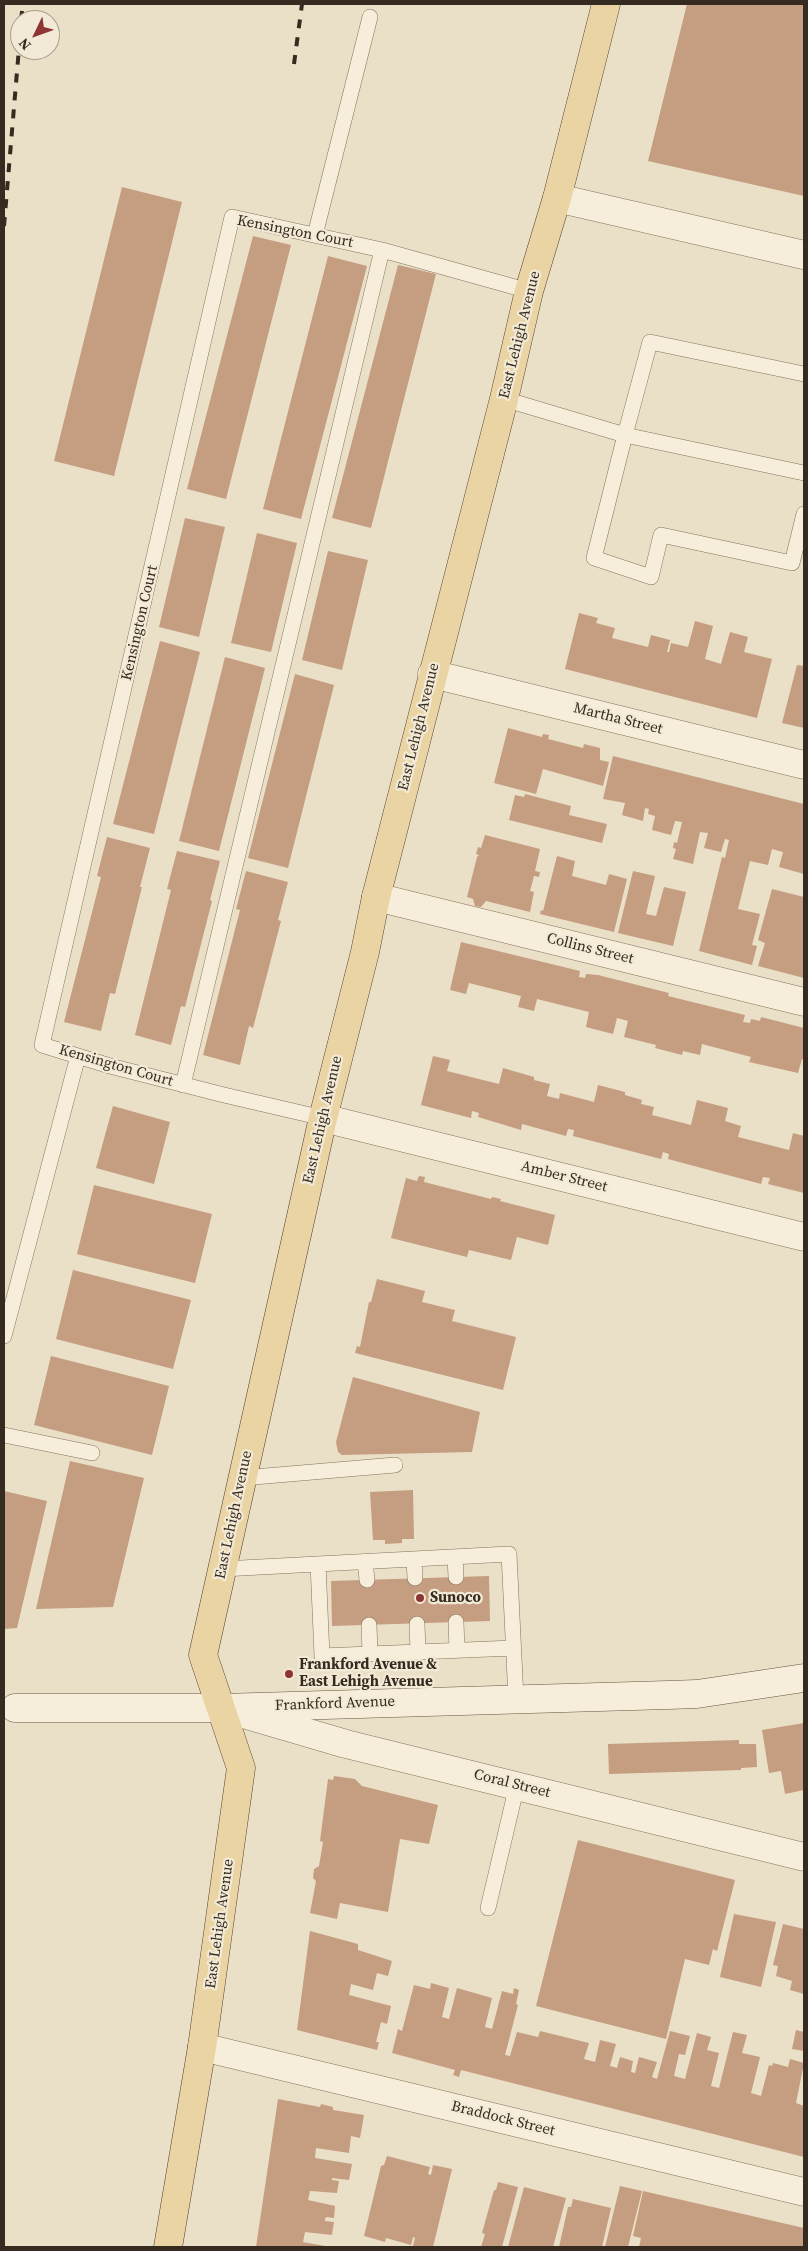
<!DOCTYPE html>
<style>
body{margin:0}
#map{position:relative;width:808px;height:2251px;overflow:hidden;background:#eae0c7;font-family:"Source Serif 4",serif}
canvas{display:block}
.frame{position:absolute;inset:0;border:5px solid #362b20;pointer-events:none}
.north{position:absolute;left:10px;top:10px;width:50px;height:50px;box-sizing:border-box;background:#f2ead6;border:1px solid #a79e8d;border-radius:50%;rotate:228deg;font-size:14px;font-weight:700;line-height:20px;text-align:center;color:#362b20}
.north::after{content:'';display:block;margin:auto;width:18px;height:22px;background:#8e3434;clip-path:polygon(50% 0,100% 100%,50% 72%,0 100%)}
</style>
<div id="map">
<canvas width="808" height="2251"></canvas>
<div class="frame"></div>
<div class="north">N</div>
</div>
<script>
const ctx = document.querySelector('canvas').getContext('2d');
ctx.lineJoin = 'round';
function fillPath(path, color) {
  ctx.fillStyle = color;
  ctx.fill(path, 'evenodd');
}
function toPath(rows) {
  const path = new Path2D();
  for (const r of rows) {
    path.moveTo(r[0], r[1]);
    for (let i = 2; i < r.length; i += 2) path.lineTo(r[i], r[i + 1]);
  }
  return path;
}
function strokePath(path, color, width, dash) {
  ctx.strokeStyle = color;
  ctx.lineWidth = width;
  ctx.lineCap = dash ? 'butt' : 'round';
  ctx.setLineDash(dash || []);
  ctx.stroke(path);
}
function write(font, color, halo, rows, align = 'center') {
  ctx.font = font + ' "Source Serif 4",serif';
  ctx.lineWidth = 4.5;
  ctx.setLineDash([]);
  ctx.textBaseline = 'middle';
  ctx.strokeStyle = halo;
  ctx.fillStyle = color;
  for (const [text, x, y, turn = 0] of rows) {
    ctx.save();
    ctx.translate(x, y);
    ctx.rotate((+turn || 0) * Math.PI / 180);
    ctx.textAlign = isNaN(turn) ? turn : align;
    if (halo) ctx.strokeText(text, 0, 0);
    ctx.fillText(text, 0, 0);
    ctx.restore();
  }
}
fillPath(toPath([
 [687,4,804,4,804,196,648,161],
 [122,187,182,202,114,476,54,461],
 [253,236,291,245,226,499,187,489],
 [328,256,367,266,301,519,263,509],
 [398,265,436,274,371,528,332,518],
 [185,518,225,527,199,637,159,627],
 [257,533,297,543,271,652,231,643],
 [328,551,368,560,342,670,302,660],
 [579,613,598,618,596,623,615,628,612,638,648,647,651,635,670,640,667,652,669,652,671,643,688,647,695,621,713,626,705,659,721,664,730,632,748,637,744,652,772,659,757,718,565,669],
 [160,641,200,652,154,834,113,824],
 [225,657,265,668,219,851,179,841],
 [797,665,804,666,804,728,782,723],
 [295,674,334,685,288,868,248,858],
 [508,728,542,737,543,734,549,735,548,739,583,748,584,744,600,748,600,760,609,762,603,786,543,769,536,794,494,783],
 [613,756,804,804,804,874,779,867,783,852,779,851,772,849,768,865,750,861,738,909,760,914,752,945,757,946,752,965,699,951,722,857,725,858,729,840,725,839,721,852,704,848,708,833,700,832,693,864,673,859,676,849,673,848,674,842,677,843,682,822,675,821,671,835,652,830,655,816,648,814,649,809,645,808,643,821,622,815,625,803,603,799],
 [525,794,571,806,569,815,607,824,602,843,509,820,515,795,524,797],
 [485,835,540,849,535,871,540,872,539,877,534,876,530,891,534,892,530,912,486,901,481,907,475,906,473,899,467,897,477,857,479,855,476,854,478,847,481,848],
 [107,837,150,848,140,887,142,887,115,994,110,993,101,1031,64,1022,101,877,97,876],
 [177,851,220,861,210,900,212,901,185,1007,181,1006,171,1045,135,1035,171,890,167,889],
 [557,856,575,861,572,876,606,885,609,874,627,879,614,932,540,914,541,910,543,911],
 [246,871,288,882,278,920,281,921,253,1028,249,1026,240,1065,203,1055,240,910,236,909],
 [633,871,655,876,646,914,656,916,664,887,686,892,673,946,618,933],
 [772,889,804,897,804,978,758,966,765,943,758,940],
 [461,942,580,971,579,977,585,978,586,974,598,975,669,993,668,996,745,1015,743,1022,750,1023,751,1019,760,1021,761,1017,804,1028,804,1060,802,1059,798,1073,749,1062,751,1057,702,1044,700,1055,683,1051,682,1055,655,1048,656,1045,624,1037,628,1021,617,1018,613,1034,586,1027,589,1012,537,999,534,1011,518,1007,521,996,469,983,466,994,450,990],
 [433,1056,450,1060,447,1071,499,1084,503,1068,534,1077,534,1080,550,1084,547,1096,559,1099,560,1093,594,1102,598,1085,625,1092,625,1095,642,1100,641,1104,654,1107,652,1115,691,1125,697,1100,728,1108,725,1121,741,1126,738,1137,789,1150,793,1133,804,1136,804,1193,768,1184,770,1178,763,1177,761,1184,668,1159,669,1154,663,1152,661,1159,573,1136,574,1130,568,1129,566,1136,522,1124,521,1130,478,1117,479,1113,472,1111,471,1118,421,1105],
 [113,1106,170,1122,154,1184,96,1168],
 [419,1176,425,1177,424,1182,491,1199,492,1197,501,1199,500,1201,555,1215,548,1245,517,1237,511,1260,469,1250,467,1257,391,1238,406,1178,417,1181],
 [94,1185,212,1214,195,1283,77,1254],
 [73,1270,191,1300,173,1369,56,1339],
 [377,1279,425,1291,422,1302,455,1310,452,1321,516,1337,503,1390,355,1353,357,1346,360,1347,369,1302,371,1302],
 [51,1356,169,1386,152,1455,34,1425],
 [353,1377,480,1412,472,1452,342,1455,338,1452,336,1442],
 [70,1461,144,1478,113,1607,36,1609],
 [413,1490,414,1539,402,1539,402,1543,385,1544,385,1540,373,1540,370,1492],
 [4,1491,47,1501,17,1628,4,1629],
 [489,1576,490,1621,332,1626,331,1581],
 [804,1723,804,1790,785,1794,781,1771,769,1773,762,1730],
 [739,1740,739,1744,756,1744,757,1767,741,1768,741,1770,609,1774,608,1744],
 [334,1776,355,1779,362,1786,438,1805,429,1844,400,1839,388,1912,340,1903,337,1919,310,1913,316,1881,313,1878,314,1869,319,1866,323,1842,320,1841,328,1779,333,1780],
 [578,1840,735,1880,717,1951,713,1949,709,1965,685,1959,666,2039,536,2006],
 [734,1914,776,1922,761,1987,720,1977],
 [783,1924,804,1929,804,1994,790,1990,792,1981,776,1976,778,1966,773,1965],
 [310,1931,358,1944,358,1950,392,1961,388,1976,377,1973,373,1990,351,1984,349,1995,391,2006,387,2024,381,2022,376,2042,379,2042,377,2050,297,2030],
 [431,1983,449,1988,442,2017,449,2019,457,1988,492,1998,485,2027,492,2029,502,1991,513,1994,514,1988,519,1990,516,2004,518,2005,505,2055,510,2056,517,2032,538,2037,540,2031,589,2043,584,2059,595,2062,600,2040,616,2044,610,2066,617,2068,620,2057,633,2061,631,2072,635,2073,639,2057,657,2062,652,2077,657,2079,670,2031,690,2036,685,2055,679,2054,674,2076,685,2079,697,2033,711,2037,707,2050,719,2053,711,2086,719,2088,733,2032,747,2035,742,2053,760,2057,751,2093,761,2096,769,2065,772,2066,773,2063,788,2067,790,2059,804,2063,796,2103,804,2106,804,2157,461,2070,459,2077,453,2075,455,2070,392,2053,398,2029,402,2031,414,1985,430,1989],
 [796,2030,804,2032,804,2051,792,2049],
 [278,2099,320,2107,321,2104,333,2107,333,2110,364,2115,360,2138,351,2136,349,2153,316,2148,315,2158,352,2164,349,2180,332,2178,332,2180,339,2181,337,2193,310,2191,308,2200,335,2206,334,2218,326,2217,325,2219,325,2221,334,2222,332,2235,305,2232,303,2242,331,2247,256,2247],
 [387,2156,430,2167,428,2174,431,2175,433,2165,452,2169,433,2247,413,2246,415,2238,413,2237,411,2245,386,2238,385,2242,364,2236,381,2166,384,2165],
 [498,2182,518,2187,502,2247,481,2247,485,2234,482,2233,494,2190,496,2190],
 [620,2186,642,2191,628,2247,605,2247],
 [524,2187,566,2198,553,2247,508,2247],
 [643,2191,804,2228,804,2247,639,2247,641,2238,633,2236],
 [573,2199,611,2208,602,2247,559,2247,568,2207,571,2207]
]), '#c59d81');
const lane = toPath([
 [315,235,370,17],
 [804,374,650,342,625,435,804,473],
 [504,399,625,435,594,558,651,577,661,535,792,563,804,514],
 [183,1085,382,250],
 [323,1118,224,1095,110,1066,42,1045,232,217,382,250,529,291],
 [4,1336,78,1056],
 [4,1435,92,1453],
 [242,1478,395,1465],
 [455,1557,456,1577],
 [414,1559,415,1578],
 [365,1561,367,1580],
 [318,1564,322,1656,513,1648],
 [222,1569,509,1554,516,1699],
 [456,1622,457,1650],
 [417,1624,418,1652],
 [369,1625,370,1654],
 [488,1908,517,1785]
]);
const street = toPath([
 [557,198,804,255],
 [432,674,804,765],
 [376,897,804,1002],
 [323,1118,804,1237],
 [230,1710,346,1744,804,1857],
 [202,2047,804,2192]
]);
const secondary = toPath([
 [15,1708,222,1708,668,1695,697,1694,804,1678]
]);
const primary = toPath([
 [168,2247,202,2047,241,1768,203,1655,323,1118,365,952,376,897,504,399,529,291,557,198,606,4]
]);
strokePath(lane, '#84735e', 16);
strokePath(street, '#84735e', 29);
strokePath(secondary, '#665441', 29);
strokePath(primary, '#534132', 29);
strokePath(lane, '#f6eeda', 15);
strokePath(street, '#f6eeda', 28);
strokePath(secondary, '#f6eeda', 28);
strokePath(primary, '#ead4a3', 28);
strokePath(toPath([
 [21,20,23,4],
 [294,64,302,4],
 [4,226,20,36]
]), '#362b20', 4, [9, 9]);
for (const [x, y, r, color] of [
 [420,1598,5,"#8e3434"],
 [289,1674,5,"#8e3434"]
]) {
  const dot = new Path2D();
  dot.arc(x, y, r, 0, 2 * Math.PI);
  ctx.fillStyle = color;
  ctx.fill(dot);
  strokePath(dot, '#f2ead6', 2);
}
write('15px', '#362b20', '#f2ead6', [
 ["Kensington Court",295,232,11],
 ["East Lehigh Avenue",520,335,-76],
 ["Kensington Court",140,623,-77],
 ["Martha Street",618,719,14],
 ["East Lehigh Avenue",419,727,-76],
 ["Collins Street",590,949,14],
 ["Kensington Court",116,1066,16],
 ["East Lehigh Avenue",323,1120,-77],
 ["Amber Street",564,1177,14],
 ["East Lehigh Avenue",234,1515,-78],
 ["Frankford Avenue",335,1704,-2],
 ["Coral Street",512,1784,14],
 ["East Lehigh Avenue",220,1924,-82],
 ["Braddock Street",503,2119,14]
]);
write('bold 15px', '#362b20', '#f2ead6', [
 ["Sunoco",430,1598],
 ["Frankford Avenue &",299,1665],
 ["East Lehigh Avenue",299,1682]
], 'left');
</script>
